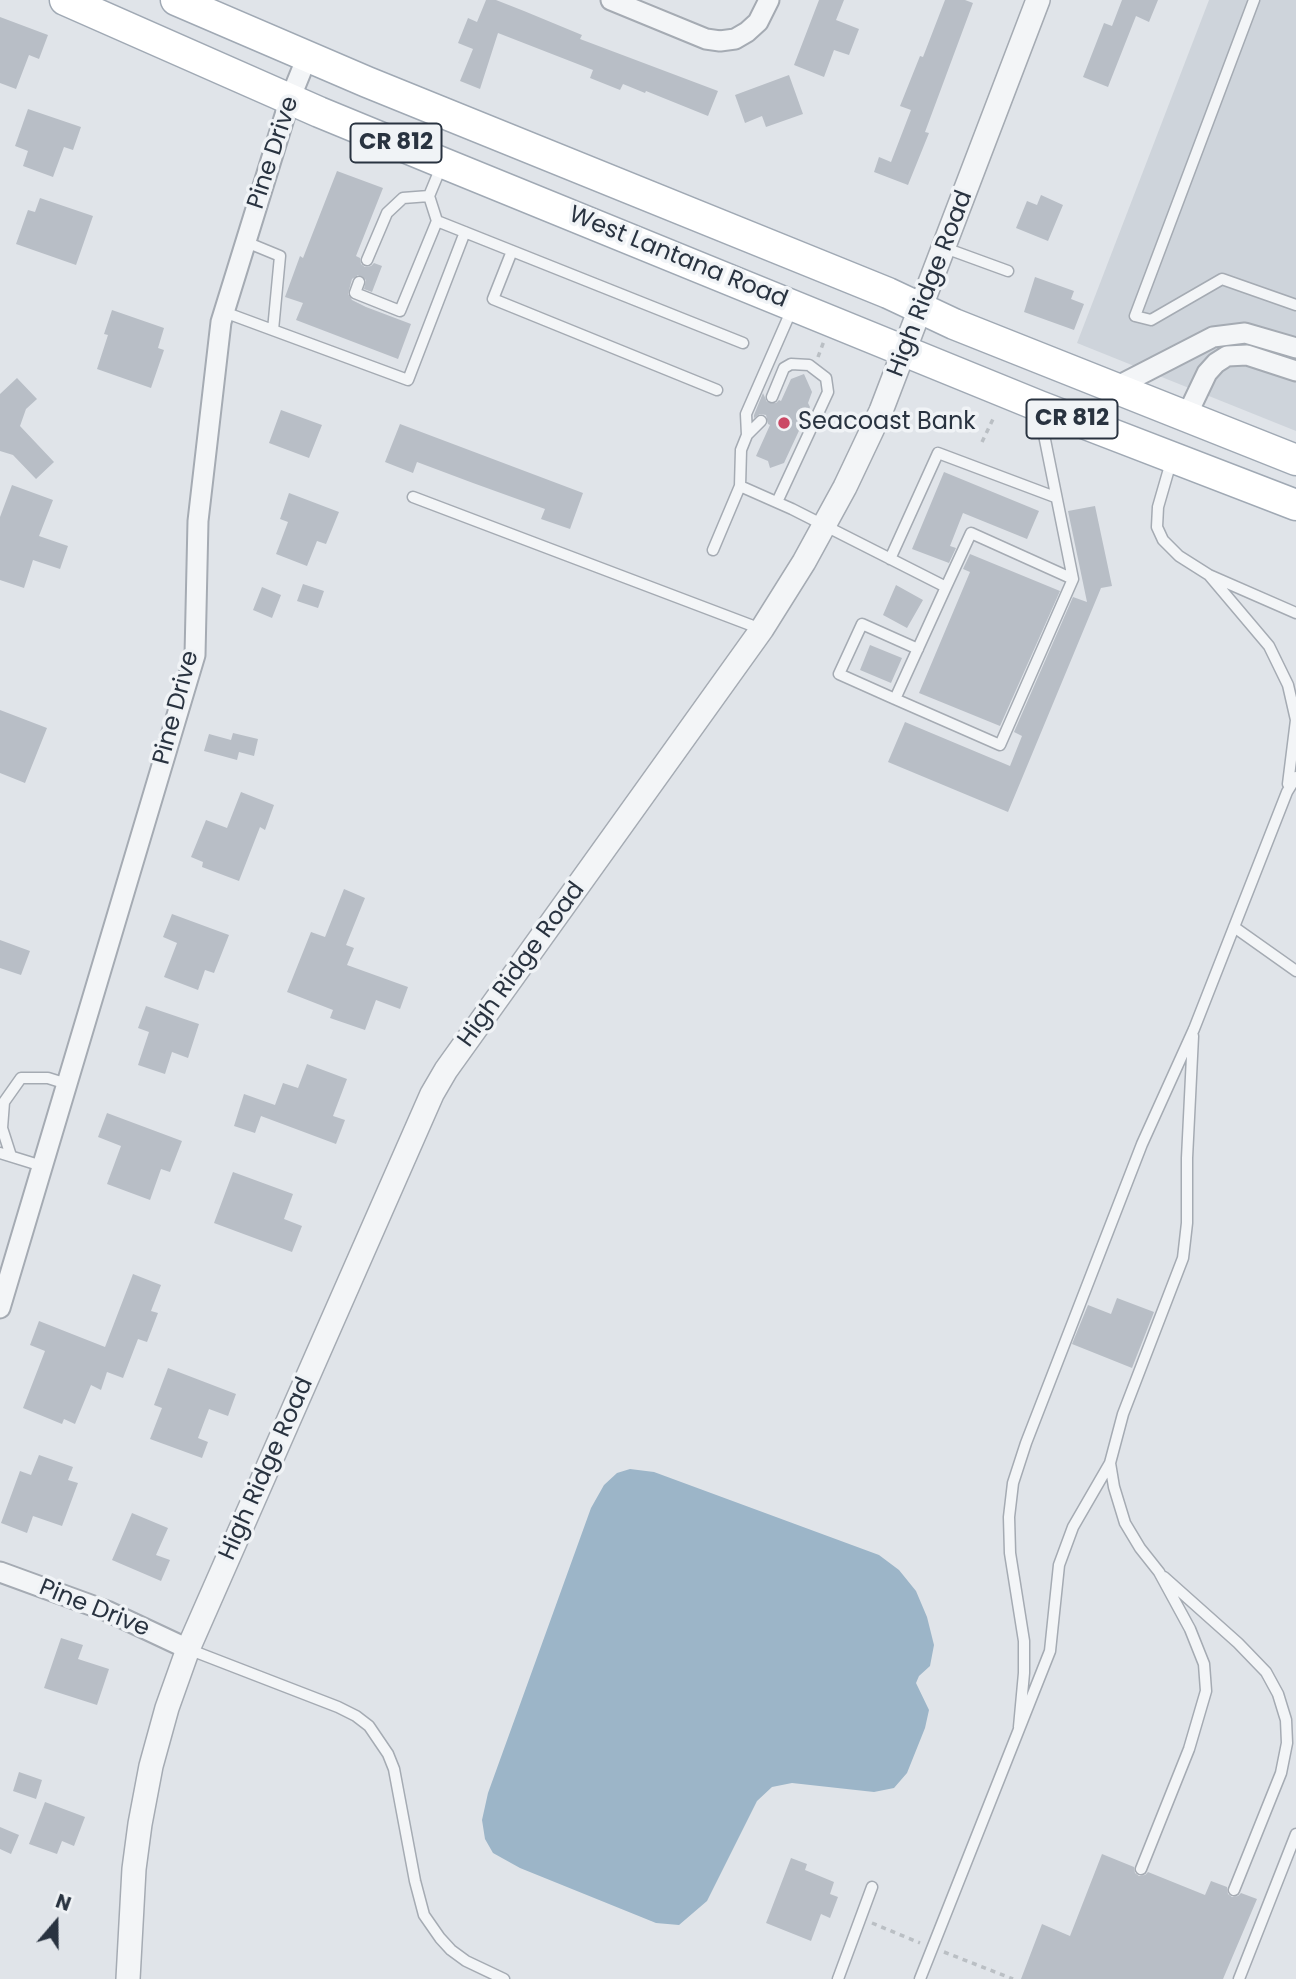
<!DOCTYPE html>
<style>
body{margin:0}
#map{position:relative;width:1296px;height:1979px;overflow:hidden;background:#e0e4e9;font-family:Poppins,sans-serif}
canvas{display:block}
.north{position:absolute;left:21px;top:1888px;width:70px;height:70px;-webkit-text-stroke:5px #f0f3f6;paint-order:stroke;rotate:20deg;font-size:19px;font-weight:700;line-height:28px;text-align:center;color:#293340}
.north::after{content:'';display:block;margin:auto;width:24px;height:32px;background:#293340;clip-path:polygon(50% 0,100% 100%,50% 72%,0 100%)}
</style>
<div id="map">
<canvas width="1296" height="1979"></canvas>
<div class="north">N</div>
</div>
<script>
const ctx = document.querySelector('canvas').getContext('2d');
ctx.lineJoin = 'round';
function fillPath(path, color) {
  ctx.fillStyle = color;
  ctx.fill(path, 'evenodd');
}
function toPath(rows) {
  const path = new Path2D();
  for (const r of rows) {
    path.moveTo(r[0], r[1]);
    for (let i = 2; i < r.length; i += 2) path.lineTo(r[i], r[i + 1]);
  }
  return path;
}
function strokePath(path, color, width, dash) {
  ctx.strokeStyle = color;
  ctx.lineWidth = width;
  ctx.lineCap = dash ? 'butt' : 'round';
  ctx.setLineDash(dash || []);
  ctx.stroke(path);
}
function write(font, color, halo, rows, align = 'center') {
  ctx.font = font + ' Poppins,sans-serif';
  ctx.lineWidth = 7;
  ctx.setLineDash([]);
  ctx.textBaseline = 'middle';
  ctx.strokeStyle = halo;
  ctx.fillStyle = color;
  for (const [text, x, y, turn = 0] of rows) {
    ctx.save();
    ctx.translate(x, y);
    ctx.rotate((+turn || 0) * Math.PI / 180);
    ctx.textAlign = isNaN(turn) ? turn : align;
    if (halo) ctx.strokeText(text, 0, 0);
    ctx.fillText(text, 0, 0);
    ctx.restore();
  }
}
fillPath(toPath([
 [1209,0,1296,0,1296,431,1077,343]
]), '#ced4db');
fillPath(toPath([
 [630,1469,654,1472,879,1555,899,1570,916,1591,927,1617,934,1645,930,1666,919,1676,916,1683,929,1710,925,1728,907,1773,894,1788,874,1792,792,1783,772,1787,757,1801,707,1901,679,1925,656,1923,520,1868,493,1853,485,1839,482,1820,488,1793,591,1508,604,1485,617,1473]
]), '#9cb5c8');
fillPath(toPath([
 [486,0,496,0,524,11,582,35,580,39,718,91,708,116,646,91,645,93,623,84,620,90,590,78,593,70,498,33,480,89,460,81,473,49,458,43,468,18,477,22],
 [819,0,844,0,836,20,859,29,849,55,834,50,824,77,794,65],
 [945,0,965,0,973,3,925,132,929,133,908,185,874,172,879,157,891,162,911,110,900,106,920,56,923,57],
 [1122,0,1158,0,1149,22,1136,16,1108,87,1083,77,1104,23,1112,26],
 [0,17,48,35,39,59,29,55,16,89,0,83],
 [789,75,803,114,766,127,762,116,745,123,735,95],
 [28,109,81,127,73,150,64,147,53,177,23,166,28,151,15,146],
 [337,171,383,188,356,256,360,258,361,264,365,267,371,266,374,263,382,266,372,292,364,289,366,280,358,275,352,279,348,294,352,300,366,307,411,324,398,359,296,320,303,303,285,297,300,256,303,258],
 [1041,195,1063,205,1048,241,1016,228,1027,201,1037,205],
 [40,198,93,216,76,265,16,244,28,210,35,212],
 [1035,277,1074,291,1071,299,1084,304,1074,330,1024,312],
 [112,310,164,328,158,348,164,350,151,388,97,369,108,335,104,334],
 [804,374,812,392,808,403,810,407,784,463,770,468,768,461,756,456,770,425,768,424,766,415,760,414,754,418,754,415,763,393,767,402,776,403,779,400,781,401,791,379],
 [17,378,37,399,26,409,20,426,54,462,36,479,13,455,0,451,0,394],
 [281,410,322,425,309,458,269,443],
 [400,424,583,493,570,529,541,519,545,509,473,483,417,462,413,473,385,462],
 [944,472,1039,511,1027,539,963,513,950,546,956,548,949,563,912,549],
 [12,485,53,500,39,536,68,546,60,569,33,560,24,588,0,580,0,517],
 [289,493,339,512,326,544,317,541,307,566,276,554,288,522,280,519],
 [1095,506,1112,586,1101,588,1008,812,888,762,905,722,1010,766,1022,736,1014,732,1073,597,1087,602,1068,511],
 [970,554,1060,591,1000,726,919,693,970,572,963,569],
 [303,584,324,591,318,608,297,601],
 [896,585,923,600,907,628,883,615],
 [262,587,281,595,272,618,253,610],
 [870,645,902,658,891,683,860,670],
 [0,710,47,728,25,783,0,773],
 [233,733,258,739,254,756,239,752,237,760,204,751,209,734,231,740],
 [241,792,274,805,265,830,260,827,239,881,202,867,203,862,191,857,206,820,227,828],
 [344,889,365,898,346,945,354,948,347,965,408,987,400,1009,376,1000,365,1030,330,1018,333,1010,287,992,311,932,325,937],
 [172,914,229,935,214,973,205,970,198,990,164,977,177,943,163,937],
 [0,940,30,951,21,975,0,968],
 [146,1006,199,1024,188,1058,172,1052,165,1074,138,1065,149,1032,138,1028],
 [307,1064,347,1079,333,1116,345,1120,336,1144,261,1116,255,1133,234,1126,244,1094,275,1105,283,1083,298,1088],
 [107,1113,182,1141,170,1172,161,1169,150,1200,107,1184,121,1146,98,1137],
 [233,1172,293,1194,284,1219,302,1226,292,1252,214,1223],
 [133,1274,161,1285,151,1311,158,1313,147,1342,138,1339,123,1378,107,1372,101,1390,91,1385,75,1424,64,1419,62,1424,23,1408,45,1351,30,1345,39,1321,105,1347],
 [1117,1298,1154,1312,1132,1368,1072,1344,1088,1305,1111,1314],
 [168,1368,236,1394,228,1416,209,1409,198,1438,208,1442,202,1458,150,1439,162,1408,154,1405],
 [39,1455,73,1467,68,1480,78,1483,62,1526,33,1516,27,1533,1,1523,20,1471,31,1475],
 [132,1513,168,1528,156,1555,170,1560,161,1581,112,1560],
 [61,1638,83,1645,78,1659,109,1669,97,1705,44,1688],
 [19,1772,42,1780,36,1799,13,1791],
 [45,1802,85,1817,74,1846,62,1841,57,1854,29,1844],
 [0,1827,19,1835,11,1854,0,1849],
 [1102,1854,1134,1867,1135,1873,1139,1876,1145,1875,1148,1872,1205,1895,1211,1881,1227,1887,1228,1894,1232,1897,1238,1896,1241,1893,1257,1899,1223,1979,1021,1979,1042,1924,1070,1936],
 [791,1858,807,1864,805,1870,834,1882,830,1894,838,1897,830,1918,821,1914,811,1941,766,1923]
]), '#b8bec6');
const service = toPath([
 [1254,0,1135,316,1151,320,1222,279,1296,305],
 [429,196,437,221],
 [246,242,280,256,273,330],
 [945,248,1008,271],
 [512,251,493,299,717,390],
 [367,260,387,213,403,198,429,196,441,167],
 [359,282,355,293,400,311,437,221,743,343],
 [224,312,408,380,465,232],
 [772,397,784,368,791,364,809,365,826,378,828,392,777,502],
 [747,435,761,421],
 [1171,462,1158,507,1157,527,1163,540,1179,556,1209,575,1296,613],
 [740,486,792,509,946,587,971,533,1073,579,1039,410],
 [413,497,761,629],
 [713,550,740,486,741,450,747,435,746,414,792,309],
 [890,559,938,453,1055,497],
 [1209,575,1269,646,1288,685,1296,720,1288,784],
 [946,587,895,699,1000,745,1073,579],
 [895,699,839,674,862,624,918,649],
 [1234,927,1296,971],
 [0,1153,42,1166],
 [11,1156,2,1128,4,1102,21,1078,48,1078,67,1084],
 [1164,1577,1238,1643,1266,1672,1278,1694,1286,1720,1287,1743,1281,1773,1234,1890],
 [188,1649,338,1707,356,1716,369,1726,388,1754,394,1769,415,1881,424,1915,440,1938,451,1950,466,1961,504,1979],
 [1019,1727,1024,1673,1024,1641,1010,1553,1009,1517,1013,1483,1026,1443,1142,1144,1194,1029,1287,792,1296,777],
 [1141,1869,1189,1749,1206,1691,1204,1664,1190,1629,1159,1572,1140,1548,1125,1523,1114,1487,1110,1463,1123,1414,1183,1258,1187,1223,1187,1158,1193,1036],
 [838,1979,872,1887],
 [920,1979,1050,1651,1059,1565,1073,1527,1110,1463],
 [1239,1979,1296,1834]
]);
const minor = toPath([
 [611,0,706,39,720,41,735,39,747,32,758,22,769,0],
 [1114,388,1213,337,1245,333,1296,348],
 [1186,417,1207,373,1216,363,1227,356,1247,355,1296,371],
 [0,1308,195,655,198,521,221,322,290,99,307,57],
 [0,1572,107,1611,188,1649]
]);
const tertiary = toPath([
 [128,1979,134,1869,140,1824,151,1766,167,1708,188,1649,432,1094,446,1070,762,629,804,562,845,487,881,411,1038,0]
]);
const primary = toPath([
 [65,0,319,112,443,163,1039,406,1296,505],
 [176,0,367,82,888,293,954,324,1296,460]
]);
strokePath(service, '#a5abb3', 13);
strokePath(minor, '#a5abb3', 23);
strokePath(tertiary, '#a5abb3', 26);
strokePath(primary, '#a0a9b4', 33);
strokePath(toPath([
 [818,357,824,341],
 [982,442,993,419],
 [872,1923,920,1943],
 [944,1952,1013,1979]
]), '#babfc4', 3.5, [5, 5]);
strokePath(service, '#f3f5f7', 10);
strokePath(minor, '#f3f5f7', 19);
strokePath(tertiary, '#f3f5f7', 23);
strokePath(primary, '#fff', 30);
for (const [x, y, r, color] of [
 [784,423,7,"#cb4865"]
]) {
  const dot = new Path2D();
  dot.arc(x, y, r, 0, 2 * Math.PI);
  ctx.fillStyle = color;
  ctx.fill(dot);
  strokePath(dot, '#f0f3f6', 2.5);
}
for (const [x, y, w] of [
 [396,143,91],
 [1072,419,91]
]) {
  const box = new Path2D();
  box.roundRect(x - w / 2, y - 19.5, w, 39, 5);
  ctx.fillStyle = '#f0f3f6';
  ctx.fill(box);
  strokePath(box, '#293340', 2);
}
write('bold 23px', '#293340', null, [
 ["CR 812",396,143],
 ["CR 812",1072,419]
]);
write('24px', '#293340', '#f0f3f6', [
 ["Pine Drive",274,153,-72],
 ["West Lantana Road",678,258,22],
 ["High Ridge Road",931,284,-69],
 ["Pine Drive",177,708,-75],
 ["High Ridge Road",522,965,-54],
 ["High Ridge Road",267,1469,-66],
 ["Pine Drive",94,1609,22]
]);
write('24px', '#293340', '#f0f3f6', [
 ["Seacoast Bank",798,423]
], 'left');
</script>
